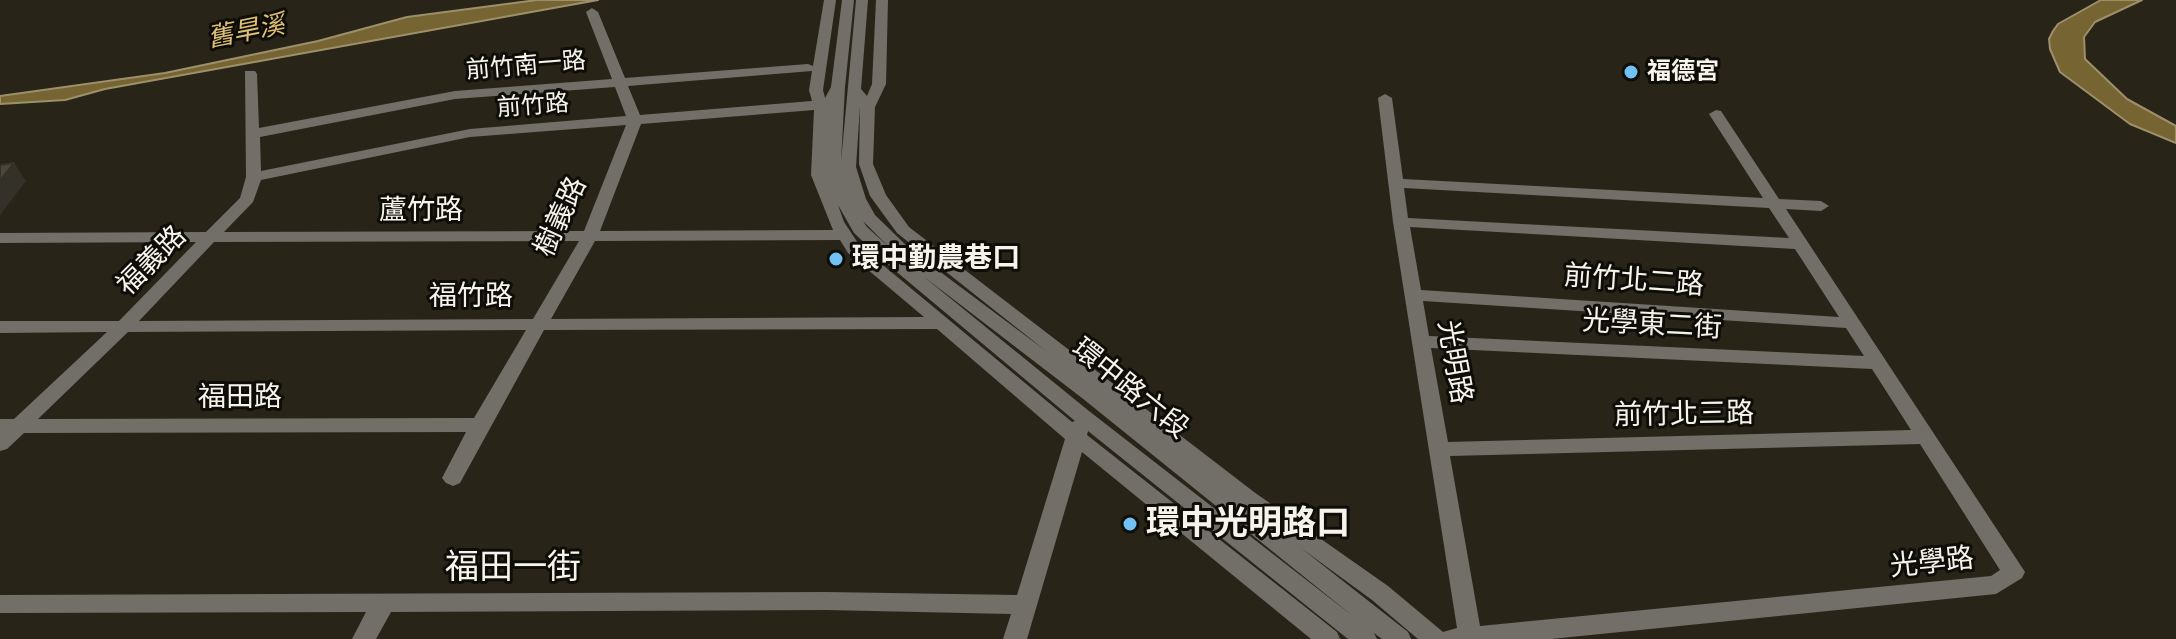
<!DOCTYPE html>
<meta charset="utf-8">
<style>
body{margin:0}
canvas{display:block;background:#282418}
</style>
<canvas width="2176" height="639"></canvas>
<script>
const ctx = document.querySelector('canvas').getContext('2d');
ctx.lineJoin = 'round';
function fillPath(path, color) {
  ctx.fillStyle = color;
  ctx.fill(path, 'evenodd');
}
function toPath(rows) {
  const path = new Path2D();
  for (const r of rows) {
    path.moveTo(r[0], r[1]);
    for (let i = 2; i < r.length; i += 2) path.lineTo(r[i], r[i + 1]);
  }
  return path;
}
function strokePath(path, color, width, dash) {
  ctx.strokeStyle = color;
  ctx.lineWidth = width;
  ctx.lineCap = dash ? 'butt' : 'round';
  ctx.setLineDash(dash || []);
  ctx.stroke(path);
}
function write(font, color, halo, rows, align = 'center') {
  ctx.font = font + ' "IBM Plex Serif","Noto Sans TC",serif';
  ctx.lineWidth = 6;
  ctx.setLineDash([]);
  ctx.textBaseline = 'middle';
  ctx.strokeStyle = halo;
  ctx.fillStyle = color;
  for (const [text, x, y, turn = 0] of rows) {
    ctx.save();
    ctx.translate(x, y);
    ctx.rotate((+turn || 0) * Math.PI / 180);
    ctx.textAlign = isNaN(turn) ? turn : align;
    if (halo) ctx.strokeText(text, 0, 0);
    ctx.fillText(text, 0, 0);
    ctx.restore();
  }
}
const water = toPath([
 [537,0,598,0,105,89,65,100,0,104,0,96,165,73,318,41,407,17,537,0],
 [2101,0,2142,0,2095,22,2084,37,2085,59,2127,99,2176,126,2176,143,2130,124,2060,72,2050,49,2049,39,2053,31,2058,24,2101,0]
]);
fillPath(water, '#776433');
strokePath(water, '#9d8f6a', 2);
fillPath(toPath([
 [824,0,836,0,823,90,825,98,831,87,842,0,854,0,845,87,841,162,856,0,868,0,861,89,867,96,872,84,876,0,888,0,886,84,875,107,873,164,886,195,909,227,1254,492,1388,586,1443,632,1457,628,1393,222,1378,98,1385,94,1392,98,1403,179,1763,198,1709,114,1716,110,1721,111,1779,199,1821,201,1829,206,1821,211,1786,209,2025,572,2022,578,1996,594,1551,639,1418,639,1372,600,1301,548,1408,632,1411,639,1382,639,1374,633,1377,639,1348,639,1088,431,1087,435,1337,632,1340,639,1311,639,1082,452,1027,639,1003,639,1011,614,826,610,391,612,376,639,352,639,366,612,0,613,0,595,826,592,1017,595,1065,439,937,329,544,330,460,483,453,486,446,483,442,478,466,432,24,433,7,449,0,451,0,419,14,419,107,332,0,333,0,321,119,321,196,242,0,243,0,233,206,232,240,198,246,177,245,71,255,71,257,74,259,128,455,91,612,79,586,12,592,8,598,12,625,78,808,64,813,66,824,0],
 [812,71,809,90,812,101,640,115,628,86,812,71],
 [615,87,626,116,470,129,261,171,260,137,455,99,615,87],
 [860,106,859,164,870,196,897,233,1046,351,911,250,875,215,866,199,856,167,860,106],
 [814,110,811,175,833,230,600,231,641,124,814,110],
 [626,125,584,231,224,232,253,202,261,180,470,137,626,125],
 [1404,188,1769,208,1789,238,1408,218,1404,188],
 [838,205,854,233,886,263,1075,421,1072,422,860,246,844,222,838,205],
 [863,221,890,248,867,227,863,221],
 [1410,227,1795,249,1839,317,1421,290,1410,227],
 [840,240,848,253,924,317,551,319,595,241,840,240],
 [579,241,533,319,139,321,214,242,579,241],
 [923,276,1082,398,1354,617,1089,411,923,276],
 [1423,301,1846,328,1864,356,1429,336,1423,301],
 [526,330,474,418,38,419,128,332,526,330],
 [1431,348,1872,369,1911,430,1448,442,1431,348],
 [1920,444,2000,570,1991,576,1480,626,1450,456,1920,444]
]), '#716f68');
fillPath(toPath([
 [14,163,26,181,0,215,0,181]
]), '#343128');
const building = toPath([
 [14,163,0,181,0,165,14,163]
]);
fillPath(building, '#4b4639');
strokePath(building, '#343128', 2);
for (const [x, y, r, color] of [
 [1631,72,8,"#72c1f5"],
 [836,259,8,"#72c1f5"],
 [1130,524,8,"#72c1f5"]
]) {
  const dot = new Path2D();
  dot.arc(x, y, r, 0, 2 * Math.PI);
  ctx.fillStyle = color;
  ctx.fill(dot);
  strokePath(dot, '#0f0d08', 3);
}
write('24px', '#f6f3eb', '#0f0d08', [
 ["前竹南一路",526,66,-5],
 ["前竹路",533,106,-4]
]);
write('bold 24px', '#f6f3eb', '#0f0d08', [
 ["福德宮",1647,72]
], 'left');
write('italic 26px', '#dfc174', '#0f0d08', [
 ["舊旱溪",246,32,-11]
]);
write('28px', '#f6f3eb', '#0f0d08', [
 ["蘆竹路",421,211],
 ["樹義路",561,217,-65],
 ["福義路",152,261,-45],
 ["前竹北二路",1634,281,4],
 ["福竹路",471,297],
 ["光學東二街",1652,325,3],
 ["光明路",1454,362,80],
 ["環中路六段",1130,389,39],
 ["福田路",240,398],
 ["前竹北三路",1684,415,-1],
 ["光學路",1932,563,-6]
]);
write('bold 28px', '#f6f3eb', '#0f0d08', [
 ["環中勤農巷口",852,259]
], 'left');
write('bold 34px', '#f6f3eb', '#0f0d08', [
 ["環中光明路口",1146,524]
], 'left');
write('34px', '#f6f3eb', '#0f0d08', [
 ["福田一街",513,568]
]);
</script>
